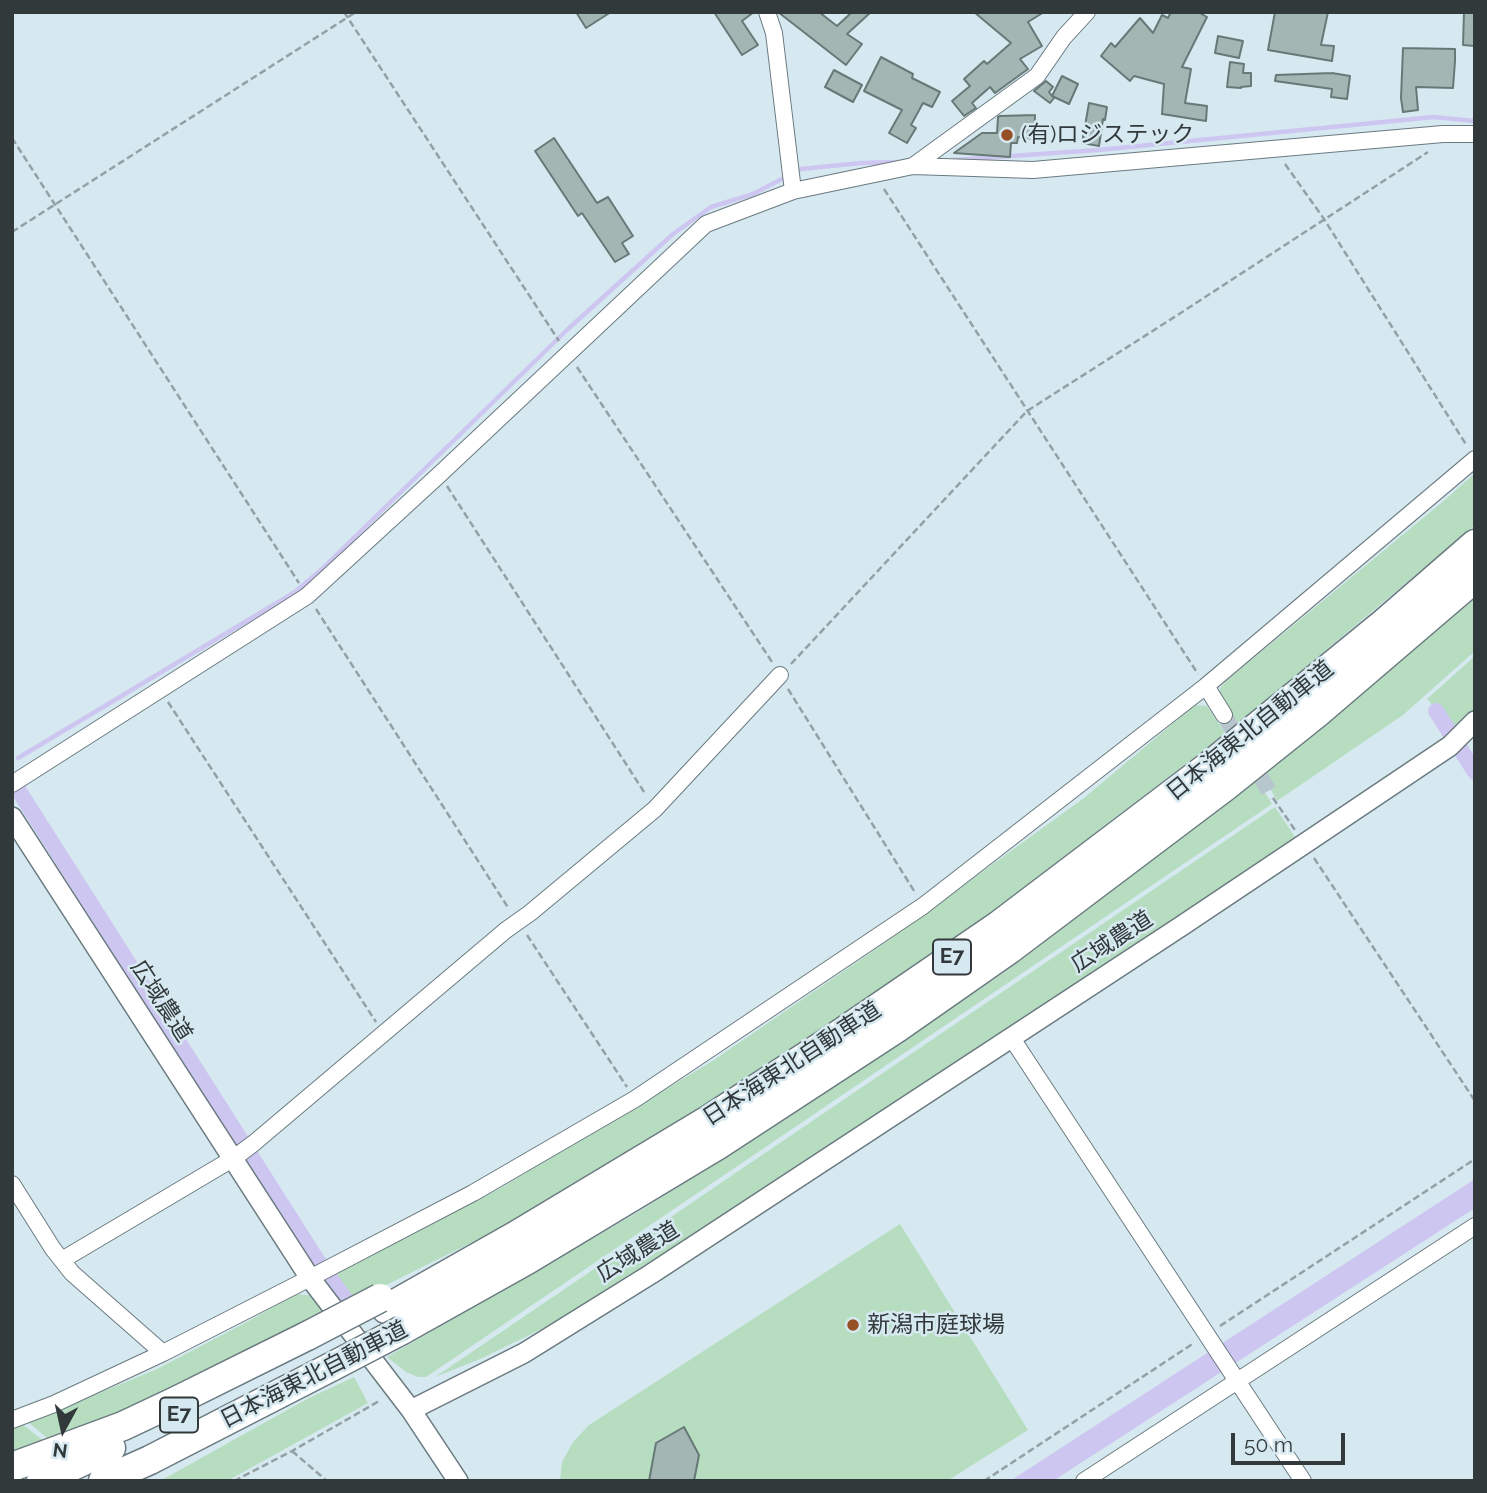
<!DOCTYPE html>
<meta charset="utf-8">
<style>
body{margin:0}
#map{position:relative;width:1487px;height:1493px;overflow:hidden;background:#d7e9f0;font-family:Raleway,sans-serif}
canvas{display:block}
.frame{position:absolute;inset:0;border:14px solid #32393b;pointer-events:none}
.north{position:absolute;left:28px;top:1395px;width:70px;height:70px;-webkit-text-stroke:5px #d7e9f0;paint-order:stroke;rotate:188deg;font-size:19px;font-weight:700;line-height:28px;text-align:center;color:#32393b}
.north::after{content:'';display:block;margin:auto;width:24px;height:32px;background:#32393b;clip-path:polygon(50% 0,100% 100%,50% 72%,0 100%)}
.scale{position:absolute;left:1231px;top:1433px;width:114px;height:32px;box-sizing:border-box;border:4px solid #32393b;border-top:0;padding-left:9px;font-size:21px;line-height:24px;white-space:nowrap;color:#32393b;-webkit-text-stroke:5px #d7e9f0;paint-order:stroke}
</style>
<div id="map">
<canvas width="1487" height="1493"></canvas>
<div class="frame"></div>
<div class="north">N</div>
<div class="scale">50 m</div>
</div>
<script>
const ctx = document.querySelector('canvas').getContext('2d');
ctx.lineJoin = 'round';
function fillPath(path, color) {
  ctx.fillStyle = color;
  ctx.fill(path, 'evenodd');
}
function toPath(rows) {
  const path = new Path2D();
  for (const r of rows) {
    path.moveTo(r[0], r[1]);
    for (let i = 2; i < r.length; i += 2) path.lineTo(r[i], r[i + 1]);
  }
  return path;
}
function strokePath(path, color, width, dash) {
  ctx.strokeStyle = color;
  ctx.lineWidth = width;
  ctx.lineCap = dash ? 'butt' : 'round';
  ctx.setLineDash(dash || []);
  ctx.stroke(path);
}
function write(font, color, halo, rows, align = 'center') {
  ctx.font = font + ' Raleway,"Noto Sans JP",sans-serif';
  ctx.lineWidth = 5;
  ctx.setLineDash([]);
  ctx.textBaseline = 'middle';
  ctx.strokeStyle = halo;
  ctx.fillStyle = color;
  for (const [text, x, y, turn = 0] of rows) {
    ctx.save();
    ctx.translate(x, y);
    ctx.rotate((+turn || 0) * Math.PI / 180);
    ctx.textAlign = isNaN(turn) ? turn : align;
    if (halo) ctx.strokeText(text, 0, 0);
    ctx.fillText(text, 0, 0);
    ctx.restore();
  }
}
fillPath(toPath([
 [1475,473,1475,525,1239,723,1231,729,1229,728,1222,717,1218,696,1220,688,1226,681,1446,499],
 [1475,596,1475,651,1403,715,1277,801,1263,776],
 [1475,656,1475,714,1455,731,1427,699],
 [1195,705,1207,706,1226,734,1114,818,1020,893,939,954,731,1089,541,1208,344,1306,328,1286,326,1281,330,1274,341,1267,497,1190,711,1062,873,951,1084,798],
 [1257,780,1272,804,457,1356,426,1377,418,1377,406,1372,387,1357,635,1214,783,1121,1005,972],
 [1275,807,1295,837,1030,1015,859,1125,734,1208,552,1324,480,1359,435,1377],
 [900,1224,1028,1430,947,1481,560,1481,562,1462,573,1442,589,1425],
 [296,1294,314,1296,327,1317,53,1443,28,1422,155,1370,245,1323],
 [354,1377,368,1403,227,1481,160,1481,307,1399],
 [22,1424,49,1445,12,1456,12,1428]
]), '#b7ddc1');
fillPath(toPath([
 [1475,1179,1475,1208,1053,1481,1010,1481]
]), '#cdc6f1');
strokePath(toPath([
 [953,160,1098,150,1434,117,1475,121],
 [18,758,295,592,322,569,568,329,673,234,711,207,753,194,801,169,861,163,899,162]
]), '#cdc6f1', 4.5);
strokePath(toPath([
 [1436,711,1475,772],
 [12,780,317,1260,345,1299]
]), '#cdc6f1', 16);
const building = toPath([
 [576,12,611,12,586,28,576,12],
 [714,12,754,12,742,21,758,45,742,55,714,12],
 [778,12,819,12,837,26,852,12,871,12,847,34,862,44,846,65,778,12],
 [974,12,1044,12,1028,22,1042,46,1020,59,1028,69,995,93,990,87,972,103,976,108,964,116,952,101,970,86,964,79,984,61,987,64,1011,43,974,12],
 [1171,12,1198,12,1207,17,1182,67,1191,69,1185,103,1207,106,1206,121,1162,114,1164,84,1134,76,1130,81,1101,56,1111,43,1115,47,1140,18,1153,33,1162,15,1168,18,1171,12],
 [1275,12,1328,12,1321,45,1334,46,1332,61,1268,50,1275,12],
 [1464,12,1475,12,1475,46,1463,45,1464,12],
 [1218,36,1243,41,1239,58,1215,53,1218,36],
 [1403,48,1455,49,1455,61,1453,88,1416,87,1418,110,1403,112,1401,98,1403,48],
 [881,57,913,74,912,78,940,92,932,107,923,103,911,125,916,128,907,143,889,133,902,110,864,91,881,57],
 [1230,62,1244,64,1243,73,1251,73,1251,86,1241,87,1241,88,1227,87,1230,62],
 [834,70,862,85,853,102,825,87,834,70],
 [1332,73,1350,76,1347,99,1331,97,1332,89,1275,81,1276,75,1332,73],
 [1062,76,1078,84,1069,104,1052,96,1054,98,1050,103,1034,91,1046,81,1053,87,1049,92,1052,96,1062,76],
 [1089,103,1107,107,1105,120,1103,119,1099,146,1082,143,1089,103],
 [1035,115,1034,139,1018,137,1017,143,1011,143,1010,157,954,153,982,133,997,133,998,117,1000,116,1035,115],
 [554,138,597,203,608,197,633,236,622,243,629,254,615,262,582,213,578,216,535,151,554,138],
 [684,1427,699,1455,694,1481,649,1481,656,1443,684,1427]
]);
fillPath(building, '#a4b6b4');
strokePath(building, '#677977', 2);
strokePath(toPath([
 [1224,715,1273,798]
]), '#b6c6cc', 16, [16, 8]);
const minor = toPath([
 [767,12,774,33,793,191],
 [913,166,1037,76,1064,37,1087,12],
 [1206,686,1224,715],
 [12,784,307,596,440,474,706,224,793,191,913,166,1033,170,1443,134,1475,134],
 [1011,1037,1303,1481],
 [12,1184,53,1249,72,1273,163,1353],
 [62,1260,234,1158,254,1143,506,930,530,913,655,809,780,675],
 [12,1420,54,1404,163,1353,310,1278,473,1193,635,1099,923,906,1206,686,1475,459],
 [1084,1481,1475,1226]
]);
const tertiary = toPath([
 [12,817,310,1278,411,1410,458,1481],
 [411,1410,524,1353,651,1274,1180,927,1304,844,1450,746,1475,721]
]);
const motorway = toPath([
 [386,1309,515,1236,708,1120,822,1046,999,925,1210,765,1384,623,1475,544],
 [402,1330,527,1260,718,1145,897,1028,1010,949,1226,786,1316,714,1475,578],
 [12,1467,123,1426,176,1401,309,1335],
 [41,1481,111,1448],
 [103,1481,150,1460,333,1366]
]);
strokePath(minor, '#6a7a80', 18);
strokePath(tertiary, '#6a7a80', 22);
strokePath(motorway, '#6a7a80', 31);
strokePath(toPath([
 [344,12,559,341],
 [12,138,299,583],
 [1285,164,1324,219,1467,446],
 [884,189,1198,674],
 [12,232,356,12],
 [577,367,772,662],
 [447,486,646,795],
 [316,609,509,909],
 [791,664,1027,411,1176,316,1428,152],
 [788,689,916,894],
 [168,702,376,1022],
 [1273,798,1295,830],
 [1314,858,1475,1101],
 [527,935,627,1087],
 [1220,1326,1475,1159],
 [292,1451,327,1481],
 [234,1481,292,1451,381,1400],
 [984,1481,1194,1343]
]), '#93a1a6', 2.5, [7, 3.5]);
strokePath(minor, '#fff', 16);
strokePath(tertiary, '#fff', 19);
strokePath(motorway, '#fff', 28);
const motorwayBridge = toPath([
 [309,1335,380,1298],
 [333,1366,402,1330]
]);
strokePath(motorwayBridge, '#6a7a80', 31, []);
strokePath(motorwayBridge, '#fff', 28);
for (const [x, y, r, color] of [
 [1007,135,7,"#955026"],
 [853,1325,7,"#955026"]
]) {
  const dot = new Path2D();
  dot.arc(x, y, r, 0, 2 * Math.PI);
  ctx.fillStyle = color;
  ctx.fill(dot);
  strokePath(dot, '#d7e9f0', 2.5);
}
for (const [x, y, w] of [
 [952,957,38],
 [179,1415,38]
]) {
  const box = new Path2D();
  box.roundRect(x - w / 2, y - 17.5, w, 35, 5);
  ctx.fillStyle = '#d7e9f0';
  ctx.fill(box);
  strokePath(box, '#32393b', 2);
}
write('bold 21px', '#32393b', null, [
 ["E7",952,957],
 ["E7",179,1415]
]);
write('23px', '#32393b', '#d7e9f0', [
 ["(有)ロジステック",1021,135],
 ["新潟市庭球場",867,1325]
], 'left');
write('23px', '#32393b', '#d7e9f0', [
 ["日本海東北自動車道",1250,731,-39],
 ["広域農道",1112,942,-33],
 ["広域農道",161,1001,57],
 ["日本海東北自動車道",792,1064,-33],
 ["広域農道",638,1252,-32],
 ["日本海東北自動車道",314,1375,-27]
]);
</script>
